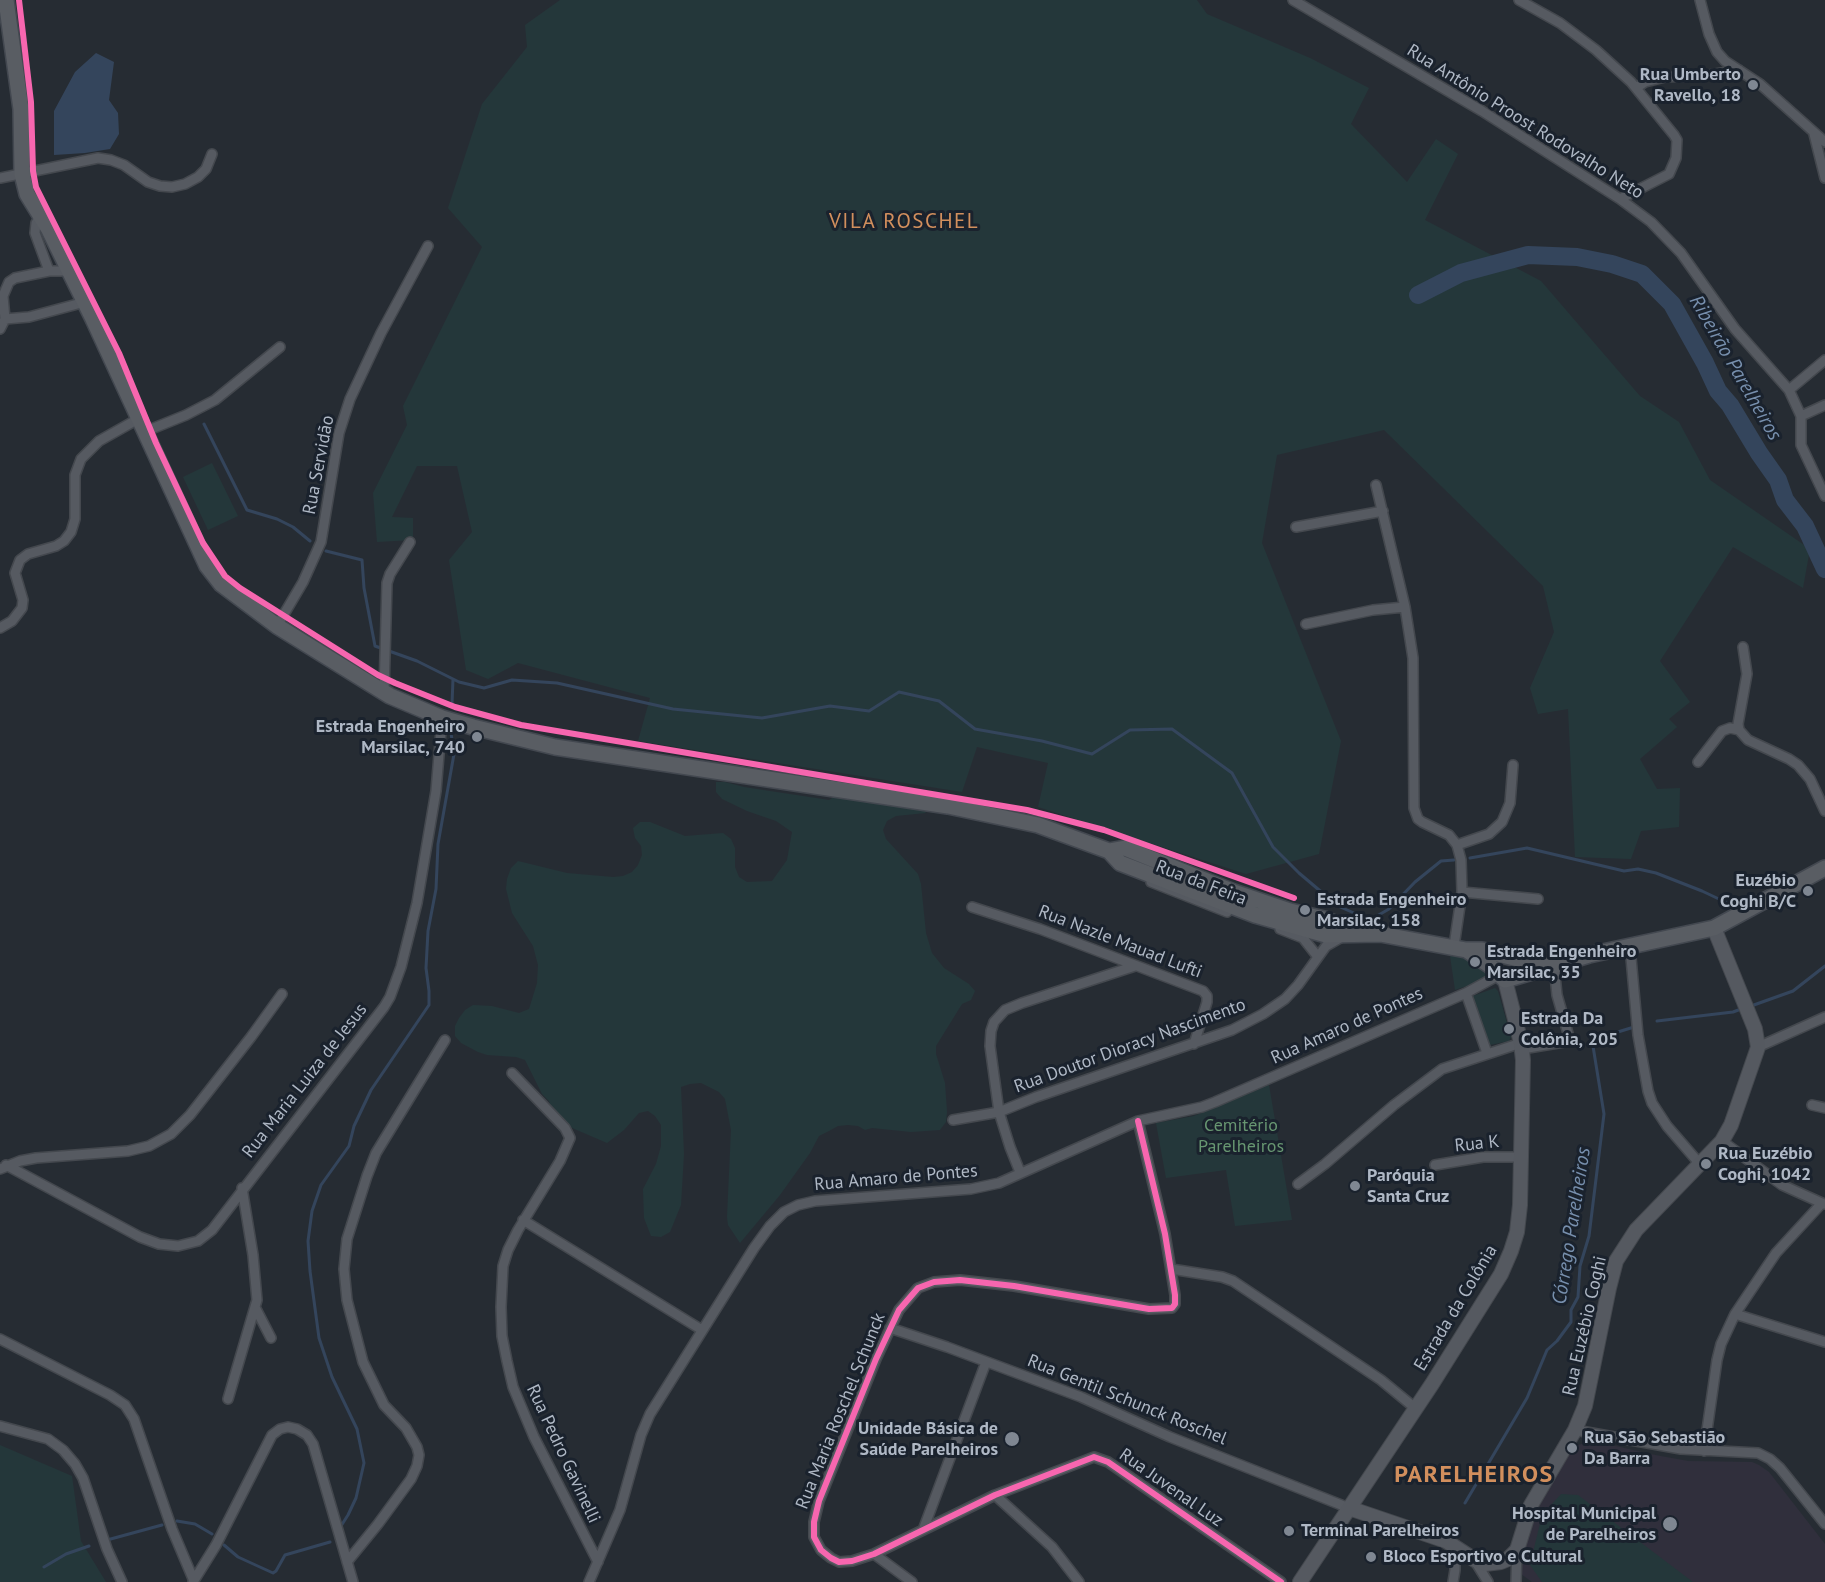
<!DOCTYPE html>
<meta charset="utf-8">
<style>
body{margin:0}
canvas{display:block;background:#262c33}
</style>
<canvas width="1825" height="1582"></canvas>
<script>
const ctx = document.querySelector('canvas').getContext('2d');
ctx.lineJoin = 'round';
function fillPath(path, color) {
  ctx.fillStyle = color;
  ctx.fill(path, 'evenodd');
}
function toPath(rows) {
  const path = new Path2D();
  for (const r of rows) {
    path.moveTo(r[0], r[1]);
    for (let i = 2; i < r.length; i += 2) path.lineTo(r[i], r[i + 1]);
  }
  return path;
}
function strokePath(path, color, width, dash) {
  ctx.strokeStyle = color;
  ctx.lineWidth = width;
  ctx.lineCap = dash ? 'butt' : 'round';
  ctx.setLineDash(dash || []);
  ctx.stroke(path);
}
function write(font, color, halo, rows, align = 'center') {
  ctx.font = font + ' "PT Sans",sans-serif';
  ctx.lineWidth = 6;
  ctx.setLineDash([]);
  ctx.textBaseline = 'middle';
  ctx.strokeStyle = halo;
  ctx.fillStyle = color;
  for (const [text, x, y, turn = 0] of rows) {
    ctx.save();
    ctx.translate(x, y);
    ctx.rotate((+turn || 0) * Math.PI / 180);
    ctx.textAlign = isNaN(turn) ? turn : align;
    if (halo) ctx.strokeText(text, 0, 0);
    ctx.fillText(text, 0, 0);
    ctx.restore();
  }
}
fillPath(toPath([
 [1587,1442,1603,1443,1650,1454,1688,1461,1752,1462,1759,1465,1769,1472,1825,1544,1825,1582,1532,1582,1521,1574,1533,1509,1573,1447]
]), '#302f3c');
fillPath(toPath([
 [560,0,1197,0,1207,14,1310,58,1369,88,1351,124,1407,182,1436,139,1458,154,1425,220,1541,281,1640,396,1679,422,1710,480,1810,549,1803,588,1733,547,1660,661,1690,702,1669,719,1677,727,1640,759,1657,789,1680,788,1679,827,1641,831,1631,859,1575,857,1568,709,1538,714,1530,688,1554,632,1543,586,1384,430,1277,455,1262,543,1341,741,1319,854,1246,874,1038,807,1048,763,977,747,962,792,638,741,650,698,518,663,488,679,466,670,449,560,472,532,457,466,417,466,392,517,413,518,413,540,377,542,373,493,407,425,403,406,482,247,448,208,482,104,527,47,525,25],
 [212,463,238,516,208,530,183,477],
 [716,782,725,782,744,787,829,800,837,795,855,796,873,802,883,796,920,806,926,813,896,816,887,821,883,830,886,839,918,874,921,884,926,933,932,953,944,968,969,984,975,991,971,1000,962,1004,936,1046,936,1054,945,1083,947,1112,946,1122,940,1130,911,1132,872,1128,865,1130,858,1126,848,1125,838,1126,829,1131,819,1136,810,1153,780,1195,740,1243,728,1225,727,1217,731,1130,725,1099,719,1092,701,1083,690,1084,681,1087,684,1154,681,1205,670,1232,661,1237,651,1236,644,1218,643,1189,656,1164,661,1146,661,1125,655,1116,648,1111,639,1113,624,1130,607,1143,556,1121,549,1101,542,1094,525,1060,516,1057,487,1055,478,1052,461,1043,455,1036,455,1026,459,1018,465,1010,473,1005,492,1006,519,1013,529,1009,537,983,538,965,533,946,512,913,506,889,507,879,511,868,518,861,567,873,613,877,623,876,632,872,638,865,642,855,641,846,635,838,633,828,640,822,650,822,685,836,723,833,731,839,735,848,735,867,739,877,747,882,772,881,787,860,792,832,776,821,747,811,722,799,716,792],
 [1449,949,1487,966,1491,978,1455,990],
 [1495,988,1498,991,1511,1037,1509,1041,1490,1045,1472,1000,1473,996],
 [1269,1085,1292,1220,1235,1226,1226,1170,1166,1178,1156,1123,1194,1116],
 [0,1445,72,1476,81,1541,106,1582,0,1582],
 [1561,1494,1578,1495,1693,1582,1542,1582,1530,1565,1542,1515]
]), '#24373a');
fillPath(toPath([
 [96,53,114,62,109,100,118,113,119,134,110,149,85,153,54,155,54,111,75,72]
]), '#34455c');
strokePath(toPath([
 [204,424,247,510,277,519,293,527,310,541],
 [326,551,362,560,364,588,375,646,417,661,459,682,484,688,512,680,557,683,673,709,762,718,830,706,869,711,899,692,939,701,975,729,1042,741,1092,754,1130,730,1172,729,1232,773,1273,847,1299,873,1338,906,1370,920,1389,909,1415,882,1441,861,1454,860],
 [452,704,453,679],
 [1470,858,1527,848,1624,871,1638,869,1656,873,1702,891,1738,908],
 [1751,1006,1793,991,1825,966],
 [1657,1021,1733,1012,1741,1009],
 [1465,1503,1527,1398,1547,1350,1557,1341,1571,1322,1571,1310,1578,1297,1580,1266,1589,1236,1604,1114,1592,1040,1634,1027],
 [177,1521,195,1524,212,1534],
 [341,1526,348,1515,356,1498,364,1463,357,1429,332,1377,319,1338,310,1271,308,1241,312,1211,321,1185,349,1146,354,1126,371,1090,429,1005,429,991,426,968,428,931,436,889,438,844,454,754,451,733],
 [107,1540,162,1525],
 [224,1545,238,1557,273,1573,276,1571,285,1555,330,1542],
 [44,1567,66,1554,89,1546]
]), '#34455c', 3);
strokePath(toPath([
 [1418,295,1461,273,1528,255,1577,257,1612,264,1642,274,1672,304,1705,363,1718,391,1730,405,1759,453,1778,480,1785,500,1805,526,1825,569]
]), '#34455c', 18);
const street = toPath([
 [1293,0,1482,111,1620,199,1651,222,1681,253,1735,329,1789,390,1801,416,1801,445,1825,496],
 [1519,0,1560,23,1596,50,1631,82,1674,135,1677,140,1676,158,1669,174,1620,199],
 [1700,0,1709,34,1717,52,1725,61,1760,84,1825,142],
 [1636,88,1645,82,1665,77,1710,75,1739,70],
 [1814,134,1825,178],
 [0,178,98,158,111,160,124,165,148,182,160,186,172,187,185,184,198,177,206,169,212,154],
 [41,216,36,223,35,233,49,271,68,271],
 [5,319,29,317,85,302],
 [0,329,5,319,3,296,9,282,15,278,49,271],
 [1789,390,1825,360],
 [1801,416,1825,405],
 [144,432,186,415,215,400,280,347],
 [1376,485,1405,607,1413,658,1414,808,1418,819,1422,822,1449,835,1457,845,1461,860,1462,892,1454,946],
 [1296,527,1383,511],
 [1306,624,1373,610,1405,607],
 [277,626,303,582,321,542,339,433,350,399,381,333,428,246],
 [0,628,12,621,22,608,23,600,15,573,20,560,28,554,56,546,64,541,71,532,75,519,75,475,81,459,99,441,138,419],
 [384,692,387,583,390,574,410,542],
 [1739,730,1738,724,1747,674,1743,647],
 [1698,762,1722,731,1730,728,1739,730,1748,740,1789,759,1798,765,1810,779,1825,811],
 [1457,845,1489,834,1502,822,1510,803,1513,765],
 [1151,882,1227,912],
 [1462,892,1538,899],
 [972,907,1040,929,1203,991,1207,996,1207,1002,1194,1044],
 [1280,929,1303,938,1318,957],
 [1630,947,1638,1035,1648,1091,1652,1103,1667,1126,1699,1163],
 [1466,993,1487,1053],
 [1758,1047,1825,1017],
 [1522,1049,1564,1042,1569,1037,1557,995,1554,965],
 [512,1073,565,1128,570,1138,560,1161,518,1230,508,1250,503,1266,501,1307,502,1336,507,1361,513,1387,534,1437,598,1562],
 [1812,1105,1825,1108],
 [953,1120,999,1112,1036,1097,1232,1030,1263,1014,1285,999,1298,985,1326,946,1340,938],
 [1138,1121,1165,1234,1175,1295,1175,1304,1172,1308,1149,1309,1014,1286,960,1280,934,1282,918,1288,899,1310,876,1359,819,1501,814,1522,814,1537,821,1550,831,1558,839,1562,852,1561,874,1554,995,1495,1094,1457,1108,1462,1281,1582],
 [1722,1141,1782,1185,1824,1204],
 [6,1165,140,1237,159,1244,178,1246,198,1241,212,1230,384,1007,390,997,401,967,417,903,436,791,442,718],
 [1435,1165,1483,1157,1522,1157],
 [0,1169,20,1161,36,1158,128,1151,149,1146,171,1134,190,1115,251,1037,282,994],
 [1020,1172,1010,1147,999,1112,990,1046,991,1031,994,1022,1005,1010,1022,1003,1135,966],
 [1298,1184,1325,1164,1394,1105,1442,1069,1521,1043],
 [523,1220,702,1330],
 [1171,1269,1222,1277,1233,1281,1381,1380,1415,1408],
 [256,1309,271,1338],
 [1735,1314,1825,1342],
 [890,1328,947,1347,1081,1397,1170,1437,1349,1508],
 [0,1339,110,1395,125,1405,134,1419,172,1529,194,1581],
 [228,1399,257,1300,253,1255,242,1188],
 [0,1426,48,1439,63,1450,75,1464,83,1478,107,1549,122,1582],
 [1575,1430,1681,1449,1758,1453,1770,1459,1780,1468,1825,1524],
 [1704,1451,1717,1360,1721,1344,1735,1314,1776,1253,1822,1203],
 [995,1495,1052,1547,1079,1582],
 [923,1530,986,1362],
 [874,1554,912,1582],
 [1475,1561,1488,1582],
 [347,1562,378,1524,411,1479,417,1466,419,1455,417,1447,406,1428,384,1405,363,1362,347,1300,344,1269,347,1239,367,1176,376,1153,445,1040],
 [193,1582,216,1545,272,1435,280,1429,288,1427,297,1429,307,1435,313,1444,353,1582],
 [589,1582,620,1510,641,1435,650,1414,754,1248,770,1226,784,1212,798,1205,815,1201,971,1189,999,1183,1138,1121,1202,1107,1215,1102,1466,993,1499,975],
 [1453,1582,1455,1570,1455,1546],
 [1516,1582,1517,1550]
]);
const secondary = toPath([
 [1349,1508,1446,1541,1475,1560,1485,1564,1501,1562,1508,1559,1517,1550,1531,1505,1575,1430,1585,1406,1609,1288,1616,1261,1636,1230,1722,1141,1731,1125,1756,1053,1758,1047,1755,1029,1714,928],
 [1300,1582,1432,1384,1501,1274,1511,1251,1517,1232,1520,1205,1523,1060,1521,1043,1505,980]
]);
const primary = toPath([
 [6,0,21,109,22,174,27,194,48,228,93,319,207,566,221,584,277,626,390,696,442,718,473,727,555,747,948,806,1038,825,1109,851,1125,848,1234,892,1290,911,1324,919,1360,933],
 [1109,851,1120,863,1255,915,1326,935,1380,934,1466,950,1482,950,1550,967],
 [1468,951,1489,965,1505,980],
 [1505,980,1589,955,1714,928,1825,868]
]);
strokePath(street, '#44484e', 12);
strokePath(secondary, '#44484e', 16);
strokePath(primary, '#434850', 18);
strokePath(street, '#565a61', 9);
strokePath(secondary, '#555960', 14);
strokePath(primary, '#595d63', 15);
strokePath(toPath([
 [19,0,31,102,33,171,36,187,119,353,156,443,203,543,225,576,240,588,378,675,395,683,455,707,521,725,1027,810,1104,830,1294,898],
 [1138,1121,1165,1234,1175,1295,1175,1304,1172,1308,1149,1309,1014,1286,960,1280,934,1282,918,1288,899,1310,876,1359,819,1501,814,1522,814,1537,821,1550,831,1558,839,1562,852,1561,874,1554,995,1495,1094,1457,1108,1462,1281,1582]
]), '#f766af', 6);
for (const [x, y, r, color] of [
 [1753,85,6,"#7f8792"],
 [477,737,6,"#7f8792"],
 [1808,891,6,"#7f8792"],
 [1305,910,6,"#7f8792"],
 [1475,962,6,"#7f8792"],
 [1509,1029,6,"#7f8792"],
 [1706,1164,6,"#7f8792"],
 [1355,1186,6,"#7f8792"],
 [1012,1439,8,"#7f8792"],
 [1572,1448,6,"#7f8792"],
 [1670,1524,8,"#7f8792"],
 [1289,1531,6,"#7f8792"],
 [1371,1557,6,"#7f8792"]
]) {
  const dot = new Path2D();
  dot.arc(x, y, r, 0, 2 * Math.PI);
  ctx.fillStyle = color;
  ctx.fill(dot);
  strokePath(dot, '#1a222d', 2);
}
write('bold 18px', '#afb8c5', '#1a222d', [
 ["Rua Umberto",1741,75,"right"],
 ["Ravello, 18",1741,96,"right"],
 ["Estrada Engenheiro",465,727,"right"],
 ["Marsilac, 740",465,748,"right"],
 ["Euzébio",1796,881,"right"],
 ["Coghi B/C",1796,902,"right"],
 ["Estrada Engenheiro",1317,900],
 ["Marsilac, 158",1317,921],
 ["Estrada Engenheiro",1487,952],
 ["Marsilac, 35",1487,973],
 ["Estrada Da",1521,1019],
 ["Colônia, 205",1521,1040],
 ["Rua Euzébio",1718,1154],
 ["Coghi, 1042",1718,1175],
 ["Paróquia",1367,1176],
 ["Santa Cruz",1367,1197],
 ["Unidade Básica de",998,1429,"right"],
 ["Saúde Parelheiros",998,1450,"right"],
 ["Rua São Sebastião",1584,1438],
 ["Da Barra",1584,1459],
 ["Hospital Municipal",1656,1514,"right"],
 ["de Parelheiros",1656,1535,"right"],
 ["Terminal Parelheiros",1301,1531],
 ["Bloco Esportivo e Cultural",1383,1557]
], 'left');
write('18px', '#afb8c5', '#1a222d', [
 ["Rua Antônio Proost Rodovalho Neto",1525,122,32],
 ["Rua Servidão",319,465,-79],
 ["Rua da Feira",1201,883,21],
 ["Rua Nazle Mauad Lufti",1120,942,21],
 ["Rua Amaro de Pontes",1347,1026,-24],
 ["Rua Doutor Dioracy Nascimento",1130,1046,-20],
 ["Rua Maria Luiza de Jesus",305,1081,-52],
 ["Rua K",1477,1144,-6],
 ["Rua Amaro de Pontes",896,1178,-5],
 ["Estrada da Colônia",1456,1308,-59],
 ["Rua Euzébio Coghi",1585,1326,-77],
 ["Rua Gentil Schunck Roschel",1127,1400,22],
 ["Rua Maria Roschel Schunck",841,1411,-68],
 ["Rua Pedro Gavinelli",563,1454,65],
 ["Rua Juvenal Luz",1171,1488,35]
]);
write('18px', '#679671', '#1a222d', [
 ["Cemitério",1241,1126],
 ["Parelheiros",1241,1147]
]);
write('italic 20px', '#778fad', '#1a222d', [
 ["Ribeirão Parelheiros",1735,368,60],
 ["Córrego Parelheiros",1572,1226,-81]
]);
ctx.letterSpacing = '1.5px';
write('21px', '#d28f5d', '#1a222d', [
 ["VILA ROSCHEL",904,222]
]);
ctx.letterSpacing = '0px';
ctx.letterSpacing = '1.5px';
write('bold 24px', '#d28f5d', '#1a222d', [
 ["PARELHEIROS",1474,1475]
]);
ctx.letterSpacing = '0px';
</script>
